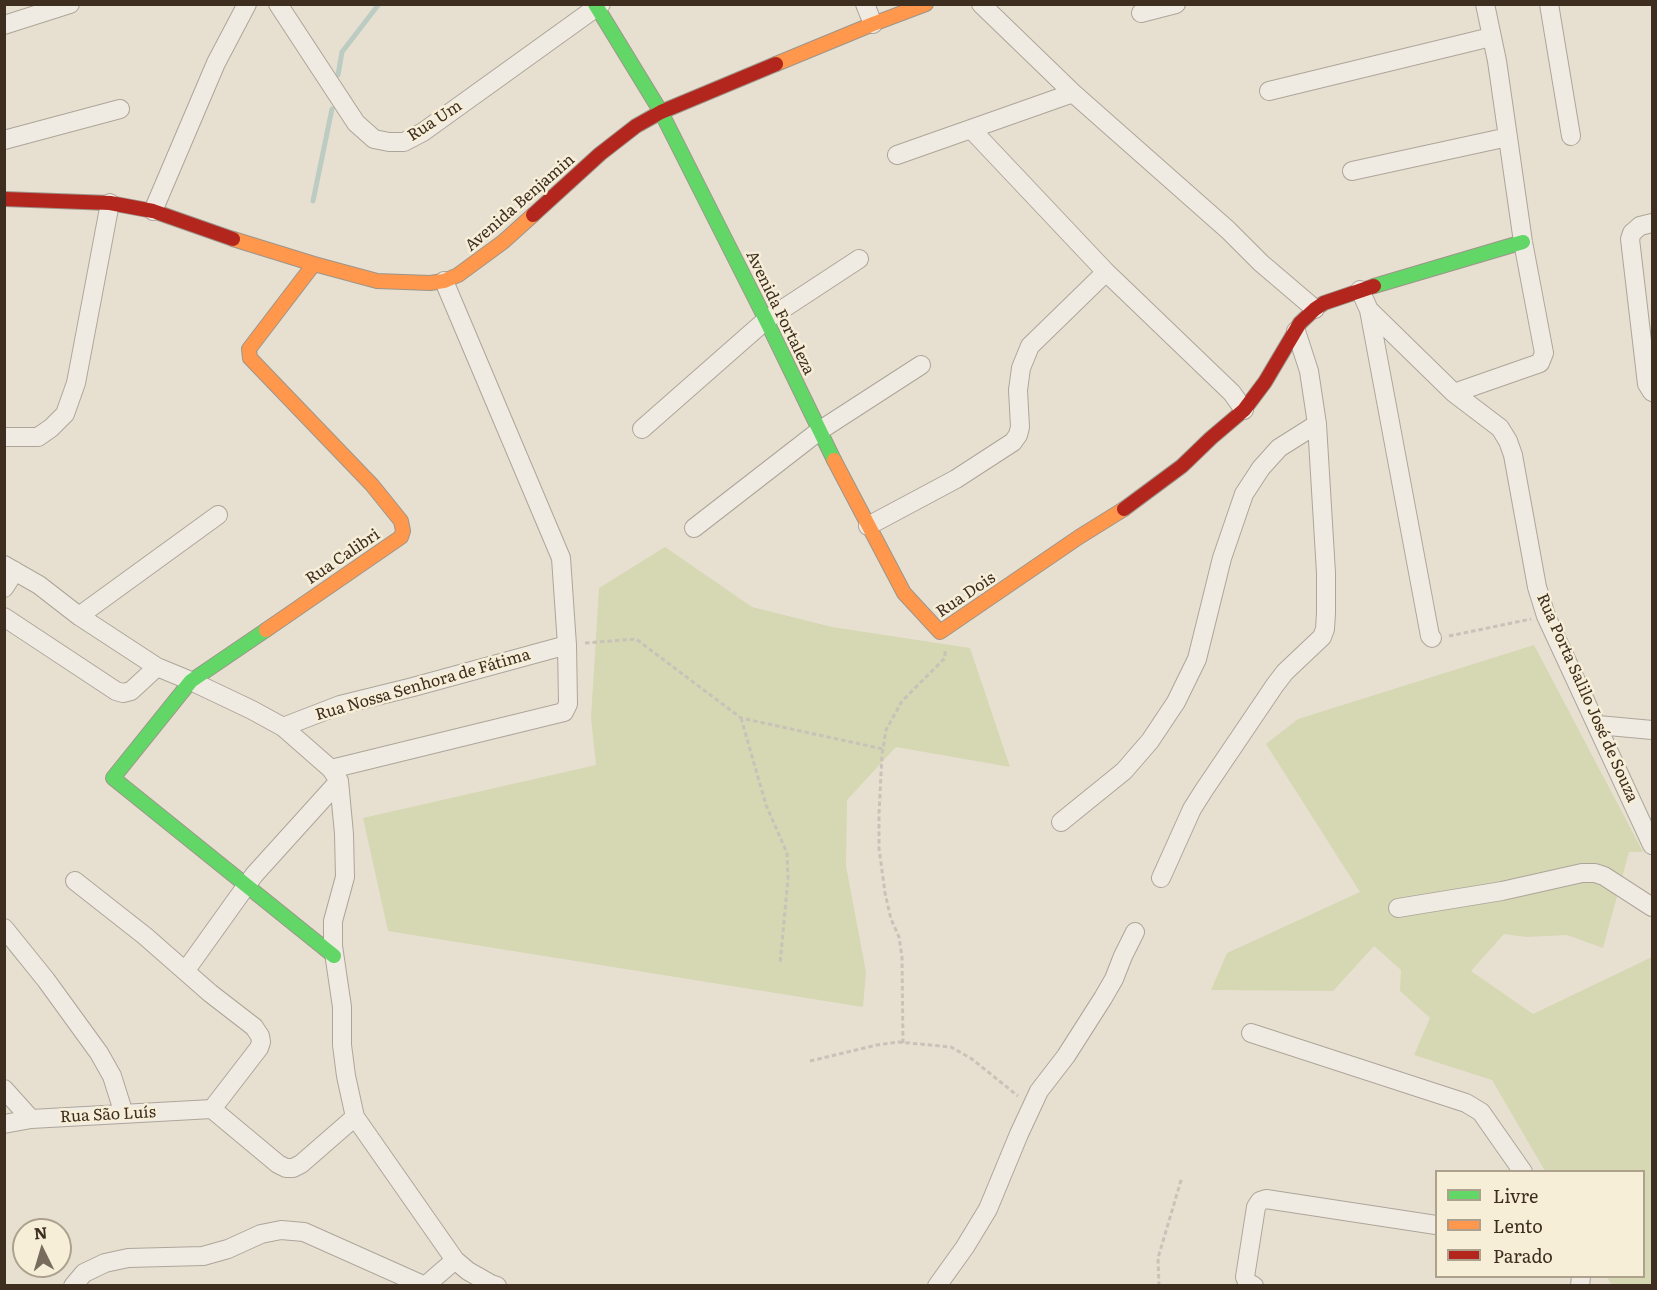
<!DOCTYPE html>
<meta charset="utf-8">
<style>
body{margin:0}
#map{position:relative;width:1657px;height:1290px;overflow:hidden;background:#e7e0d1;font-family:Literata,serif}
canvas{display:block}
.frame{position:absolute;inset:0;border:6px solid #3d2e20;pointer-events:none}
.legend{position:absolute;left:1435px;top:1170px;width:210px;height:108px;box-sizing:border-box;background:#f7eed8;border:2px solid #ada18e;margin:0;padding:8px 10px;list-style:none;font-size:18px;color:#3d2e20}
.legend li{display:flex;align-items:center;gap:12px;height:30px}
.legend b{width:30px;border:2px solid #ada18e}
.north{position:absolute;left:12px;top:1218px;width:60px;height:60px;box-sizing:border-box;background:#f7eed8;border:2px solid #ada18e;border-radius:50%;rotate:355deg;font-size:16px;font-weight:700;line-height:24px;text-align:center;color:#3d2e20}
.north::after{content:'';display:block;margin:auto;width:21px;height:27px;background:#786c5e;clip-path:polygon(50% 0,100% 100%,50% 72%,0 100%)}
</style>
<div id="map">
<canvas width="1657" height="1290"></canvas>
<div class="frame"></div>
<ul class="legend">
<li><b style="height:8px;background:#63d668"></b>Livre</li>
<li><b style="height:8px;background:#ff974d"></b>Lento</li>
<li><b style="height:8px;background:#b3261e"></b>Parado</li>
</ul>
<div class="north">N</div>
</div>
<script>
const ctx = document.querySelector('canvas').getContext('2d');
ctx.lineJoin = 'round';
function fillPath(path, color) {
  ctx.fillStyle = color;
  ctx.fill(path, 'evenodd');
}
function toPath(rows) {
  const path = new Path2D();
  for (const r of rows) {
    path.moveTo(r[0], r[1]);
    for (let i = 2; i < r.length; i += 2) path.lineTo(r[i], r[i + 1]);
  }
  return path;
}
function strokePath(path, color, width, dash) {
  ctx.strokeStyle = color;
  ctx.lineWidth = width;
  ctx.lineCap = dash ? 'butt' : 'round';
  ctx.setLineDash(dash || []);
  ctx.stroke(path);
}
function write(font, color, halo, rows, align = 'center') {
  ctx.font = font + ' Literata,serif';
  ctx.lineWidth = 5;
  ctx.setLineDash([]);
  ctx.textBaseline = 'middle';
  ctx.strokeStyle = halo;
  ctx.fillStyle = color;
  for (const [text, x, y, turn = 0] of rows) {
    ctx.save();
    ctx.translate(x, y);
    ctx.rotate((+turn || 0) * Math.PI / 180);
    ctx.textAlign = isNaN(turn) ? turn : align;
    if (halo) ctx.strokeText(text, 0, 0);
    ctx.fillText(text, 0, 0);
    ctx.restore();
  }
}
fillPath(toPath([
 [665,547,752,607,832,627,970,648,1010,767,896,747,847,800,846,866,866,972,863,1007,388,931,363,818,596,765,591,718,599,588],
 [1534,645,1643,852,1629,852,1603,948,1567,935,1526,937,1504,934,1471,971,1533,1014,1652,957,1652,1285,1612,1285,1607,1277,1644,1276,1644,1172,1545,1171,1492,1080,1414,1055,1430,1018,1400,991,1401,970,1374,946,1333,991,1211,990,1227,953,1360,892,1266,744,1298,719]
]), '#d6d7b3');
strokePath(toPath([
 [338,75,342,52,379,4],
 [313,201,332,109]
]), '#bcccc2', 5);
const street = toPath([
 [278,4,356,123,374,139,389,142,404,142,423,132,601,4],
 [865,4,873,24],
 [981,4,1073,93,1228,230,1261,263,1315,309],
 [1549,4,1571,136],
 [1141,13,1176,4],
 [4,25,70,4],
 [1269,91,1491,37],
 [971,129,1106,272,1232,393,1244,410],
 [4,140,120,109],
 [897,155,1073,93],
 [1352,171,1508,137],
 [153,211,216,63,247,4],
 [1652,223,1640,226,1632,233,1630,239,1647,384,1652,392],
 [1360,290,1369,310,1454,393,1500,428,1508,441,1513,455,1537,587,1546,616,1652,845],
 [1369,310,1430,636,1432,638],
 [1454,393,1540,363,1544,353,1523,242,1497,61,1485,4],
 [642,429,766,320,859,259],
 [4,437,38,437,51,428,65,414,76,383,110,203],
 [868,526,956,479,1013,442,1018,435,1020,427,1018,390,1021,368,1030,346,1106,272],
 [694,528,819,431,921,365],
 [4,565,39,585,79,616,157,667,191,681,252,710,283,727,331,769,339,781,344,834,345,877,333,921,333,946,342,1007,342,1045,346,1076,355,1117,455,1260,468,1271,491,1284,497,1286],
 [4,588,15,571],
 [79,616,218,515],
 [4,617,116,691,123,693,131,691,157,667],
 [1598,725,1652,730],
 [283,727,340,705,413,687,567,645,561,558,444,281],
 [331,769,564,712,568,704,567,645],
 [1061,822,1124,771,1150,741,1176,702,1197,659,1222,558,1244,494,1261,468,1279,448,1317,424],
 [1161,878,1192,809,1204,790,1275,685,1285,672,1322,637,1325,629,1326,613,1326,573,1317,424,1309,371,1296,331],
 [75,881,145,936,210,993,254,1027,260,1036,261,1042,259,1048,212,1109],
 [1398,908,1502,891,1582,873,1595,873,1604,876,1652,907],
 [4,928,46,980,99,1053,112,1076,124,1114],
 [186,970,254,875,339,781],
 [1251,1033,1466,1103,1481,1112,1523,1172],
 [4,1089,31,1119],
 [212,1109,278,1164,286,1168,293,1168,301,1164,355,1117],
 [4,1124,31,1119,212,1109],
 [73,1286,84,1273,105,1263,128,1258,203,1256,228,1249,261,1234,281,1230,304,1232,425,1286],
 [425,1286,455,1260],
 [937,1286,965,1247,988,1209,1019,1134,1039,1091,1066,1056,1103,998,1114,979,1123,956,1135,932],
 [1254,1286,1247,1282,1245,1277,1256,1207,1260,1201,1266,1199,1436,1225],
 [1580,1286,1581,1276]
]);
const fast = toPath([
 [595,4,661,112,766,320,834,460],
 [1374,286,1523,242],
 [266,630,191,681,113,778,334,956]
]);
const slow = toPath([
 [776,64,873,24,926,4],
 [233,239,314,264,377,281,430,283,444,281,458,275,503,242,533,215],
 [834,460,904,593,940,632,1079,537,1124,509],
 [266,630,401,537,403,531,401,521,372,485,250,358,249,349,314,264]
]);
const jam = toPath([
 [4,199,110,203,153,211,233,239],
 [533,215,600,154,636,126,661,112,776,64],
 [1124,509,1182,466,1211,438,1244,410,1265,382,1300,323,1315,309,1324,303,1374,286]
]);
strokePath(street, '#ada599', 20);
strokePath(fast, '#9c958a', 16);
strokePath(slow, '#9c958a', 16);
strokePath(jam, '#9c958a', 16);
strokePath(toPath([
 [1449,636,1531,619],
 [585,643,636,639,741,718,883,749],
 [741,718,766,805,787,853,788,879,780,964],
 [903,1043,902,957,899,937,891,919,885,893,879,848,879,814,882,755,886,730,902,701,945,658,945,651],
 [810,1061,877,1045,898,1042,951,1047,972,1059,1018,1096],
 [1159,1286,1158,1258,1182,1177]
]), '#c8c2b9', 3, [4.5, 3]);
strokePath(street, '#efebe3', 18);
strokePath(fast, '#63d668', 14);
strokePath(slow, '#ff974d', 14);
strokePath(jam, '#b3261e', 14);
write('16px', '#3d2e20', '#f7eed8', [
 ["Rua Um",435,121,-33],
 ["Avenida Benjamin",520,203,-41],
 ["Avenida Fortaleza",780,313,64],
 ["Rua Calibri",343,557,-34],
 ["Rua Dois",966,595,-34],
 ["Rua Nossa Senhora de Fátima",423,685,-16],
 ["Rua Porta Salilo José de Souza",1587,698,66],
 ["Rua São Luís",108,1115,-3]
]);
</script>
